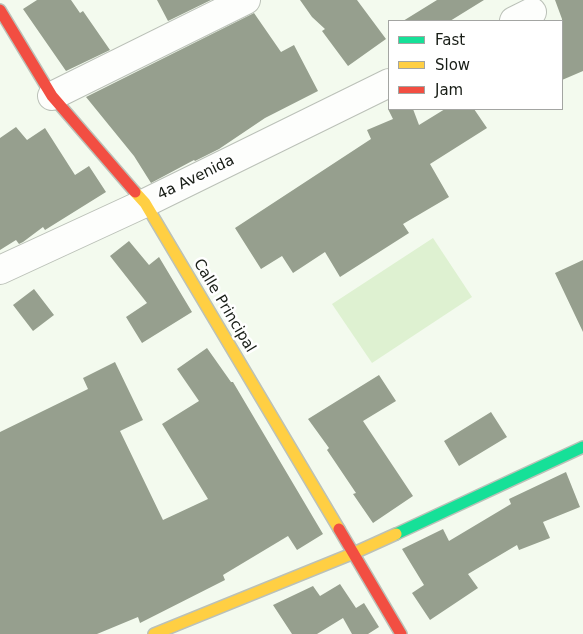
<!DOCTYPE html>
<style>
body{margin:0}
#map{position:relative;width:583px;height:634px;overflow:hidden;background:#f3faee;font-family:"DejaVu Sans",sans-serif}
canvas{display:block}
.legend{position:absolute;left:388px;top:20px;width:175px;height:90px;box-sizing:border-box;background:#fff;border:1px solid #a3a5a2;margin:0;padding:6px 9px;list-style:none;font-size:15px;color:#181d16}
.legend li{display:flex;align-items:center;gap:10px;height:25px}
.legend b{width:25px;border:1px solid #a3a5a2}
</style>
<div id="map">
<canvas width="583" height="634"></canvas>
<ul class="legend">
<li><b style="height:6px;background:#16e098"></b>Fast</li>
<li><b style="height:6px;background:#ffcf43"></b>Slow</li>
<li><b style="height:6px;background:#f24e42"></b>Jam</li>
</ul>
</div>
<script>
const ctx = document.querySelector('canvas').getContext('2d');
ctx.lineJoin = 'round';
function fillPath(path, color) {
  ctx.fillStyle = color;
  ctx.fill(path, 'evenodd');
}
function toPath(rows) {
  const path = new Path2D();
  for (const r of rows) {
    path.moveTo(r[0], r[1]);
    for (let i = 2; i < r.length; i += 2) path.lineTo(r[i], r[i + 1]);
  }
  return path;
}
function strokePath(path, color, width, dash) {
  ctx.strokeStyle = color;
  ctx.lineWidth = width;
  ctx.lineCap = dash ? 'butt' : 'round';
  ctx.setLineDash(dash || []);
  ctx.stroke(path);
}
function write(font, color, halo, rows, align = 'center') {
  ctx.font = font + ' "DejaVu Sans",sans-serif';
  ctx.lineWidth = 5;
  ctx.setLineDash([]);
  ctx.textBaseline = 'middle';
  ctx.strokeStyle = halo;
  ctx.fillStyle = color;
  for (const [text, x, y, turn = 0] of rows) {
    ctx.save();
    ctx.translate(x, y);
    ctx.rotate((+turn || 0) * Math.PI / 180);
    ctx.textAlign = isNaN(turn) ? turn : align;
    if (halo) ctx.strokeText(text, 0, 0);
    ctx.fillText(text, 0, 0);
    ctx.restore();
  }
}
fillPath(toPath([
 [433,238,472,297,372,363,332,304]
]), '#def1d1');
fillPath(toPath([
 [37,0,71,0,80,13,83,11,110,50,66,71,23,9],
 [157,0,211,0,168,21],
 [300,0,357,0,386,39,348,66,322,31,325,29,312,17],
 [437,0,484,0,450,21,403,21],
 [555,0,583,0,583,71,562,80,562,19],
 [254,13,281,52,294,45,318,91,265,118,219,149,195,161,194,160,151,183,134,156,86,97],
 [388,109,413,109,419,125,445,109,474,109,487,128,430,164,449,197,403,224,409,233,340,277,325,252,293,273,282,256,261,269,235,228,371,139,367,130,393,119],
 [16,127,27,140,45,128,75,175,89,166,106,192,45,230,43,227,23,242,19,244,16,240,0,250,0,138],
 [129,241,149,265,159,257,192,312,142,343,126,317,147,303,110,256],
 [583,260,583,332,555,273],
 [34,289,54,315,33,331,13,305],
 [207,348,231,382,233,382,323,534,297,550,288,536,223,575,225,580,140,623,138,617,97,634,0,634,0,432,88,389,83,378,115,362,143,420,120,431,163,520,208,499,162,424,199,401,177,369],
 [379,375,396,401,363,421,413,496,373,523,353,494,356,493,327,450,329,448,308,419],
 [491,412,507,437,459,466,444,441],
 [566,472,580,507,543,522,550,538,519,550,517,545,468,574,478,588,430,620,412,593,424,585,402,549,443,529,449,541,511,504,509,499],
 [340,584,356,608,364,603,379,627,368,634,352,634,343,618,317,634,292,634,273,605,313,586,320,596]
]), '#969f8e');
const street = toPath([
 [514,21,532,12],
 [52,96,246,0],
 [0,270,145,203,389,83]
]);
const fast = toPath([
 [396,534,583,447]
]);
const slow = toPath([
 [135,192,145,203,339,529],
 [154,634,354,553,396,534]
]);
const jam = toPath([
 [0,10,52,96,135,192],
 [339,529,401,634]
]);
strokePath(street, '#bbc1b8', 30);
strokePath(fast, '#bbc1b8', 14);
strokePath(slow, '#bbc1b8', 14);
strokePath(jam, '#bbc1b8', 14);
strokePath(street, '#fdfefc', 28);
strokePath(fast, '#16e098', 11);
strokePath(slow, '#ffcf43', 11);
strokePath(jam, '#f24e42', 11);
write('15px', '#181d16', '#fff', [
 ["4a Avenida",196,178,-26],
 ["Calle Principal",224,306,59]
]);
</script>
